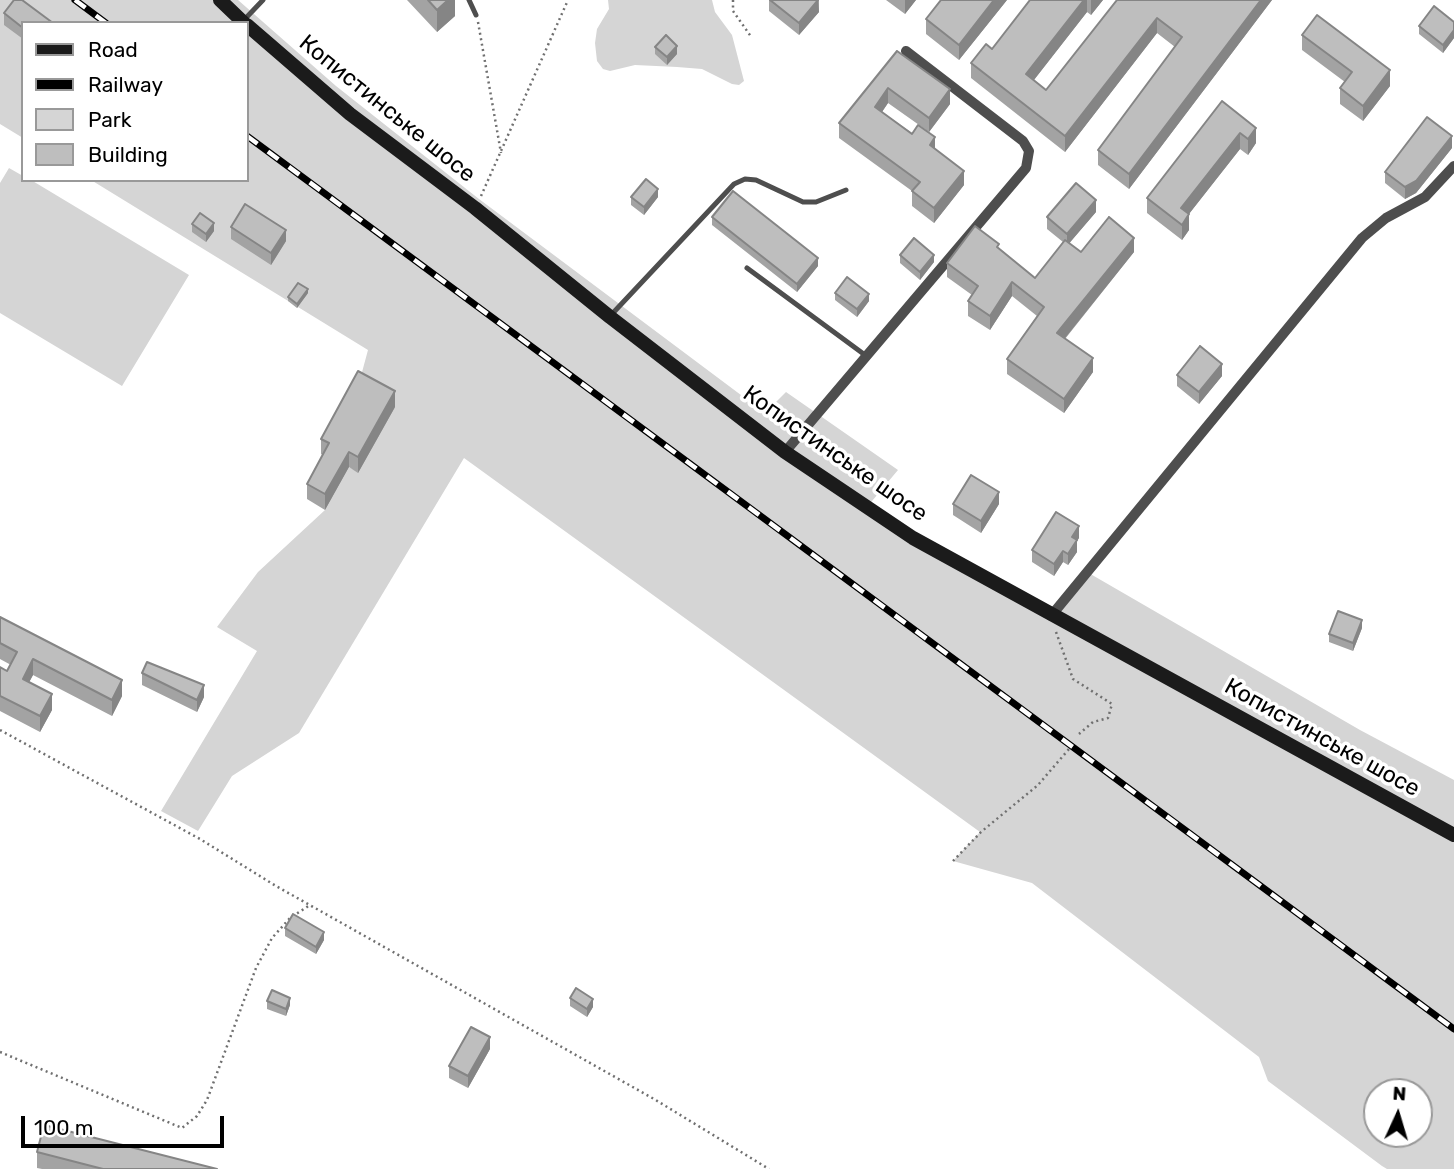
<!DOCTYPE html>
<meta charset="utf-8">
<style>
body{margin:0}
#map{position:relative;width:1454px;height:1169px;overflow:hidden;background:#fff;font-family:Rubik,sans-serif}
canvas{display:block}
.legend{position:absolute;left:21px;top:21px;width:228px;height:161px;box-sizing:border-box;background:#fff;border:2px solid #999;margin:0;padding:9px 12px;list-style:none;font-size:21px;color:#000}
.legend li{display:flex;align-items:center;gap:14px;height:35px}
.legend b{width:35px;border:2px solid #999}
.north{position:absolute;left:1363px;top:1078px;width:70px;height:70px;box-sizing:border-box;background:#fff;border:2px solid #999;border-radius:50%;rotate:4deg;font-size:19px;font-weight:700;line-height:28px;text-align:center;color:#000}
.north::after{content:'';display:block;margin:auto;width:24px;height:32px;background:#000;clip-path:polygon(50% 0,100% 100%,50% 72%,0 100%)}
.scale{position:absolute;left:21px;top:1116px;width:203px;height:32px;box-sizing:border-box;border:4px solid #000;border-top:0;padding-left:9px;font-size:21px;line-height:24px;white-space:nowrap;color:#000;-webkit-text-stroke:5px #fff;paint-order:stroke}
</style>
<div id="map">
<canvas width="1454" height="1169"></canvas>
<ul class="legend">
<li><b style="height:9px;background:#1b1b1b"></b>Road</li>
<li><b style="height:9px;background:#000"></b>Railway</li>
<li><b style="height:19px;background:#d5d5d5"></b>Park</li>
<li><b style="height:19px;background:#bebebe"></b>Building</li>
</ul>
<div class="north">N</div>
<div class="scale">100 m</div>
</div>
<script>
const ctx = document.querySelector('canvas').getContext('2d');
ctx.lineJoin = 'round';
function fillPath(path, color) {
  ctx.fillStyle = color;
  ctx.fill(path, 'evenodd');
}
function toPath(rows) {
  const path = new Path2D();
  for (const r of rows) {
    path.moveTo(r[0], r[1]);
    for (let i = 2; i < r.length; i += 2) path.lineTo(r[i], r[i + 1]);
  }
  return path;
}
function strokePath(path, color, width, dash) {
  ctx.strokeStyle = color;
  ctx.lineWidth = width;
  ctx.lineCap = dash ? 'butt' : 'round';
  ctx.setLineDash(dash || []);
  ctx.stroke(path);
}
function write(font, color, halo, rows, align = 'center') {
  ctx.font = font + ' Rubik,sans-serif';
  ctx.lineWidth = 7;
  ctx.setLineDash([]);
  ctx.textBaseline = 'middle';
  ctx.strokeStyle = halo;
  ctx.fillStyle = color;
  for (const [text, x, y, turn = 0] of rows) {
    ctx.save();
    ctx.translate(x, y);
    ctx.rotate((+turn || 0) * Math.PI / 180);
    ctx.textAlign = isNaN(turn) ? turn : align;
    if (halo) ctx.strokeText(text, 0, 0);
    ctx.fillText(text, 0, 0);
    ctx.restore();
  }
}
fillPath(toPath([
 [0,0,238,0,336,86,479,199,765,413,786,392,898,470,867,507,1051,616,1087,572,1360,730,1454,780,1454,1169,1387,1169,1382,1166,1268,1081,1259,1057,1032,883,953,861,980,832,464,458,299,733,232,776,198,831,161,811,257,651,217,627,258,572,325,510,349,467,359,472,358,387,368,350,91,180,247,180,247,23,23,23,23,138,0,124],
 [1377,1092,1419,1092,1419,1134,1377,1134],
 [608,0,712,0,715,12,732,35,744,81,739,85,732,84,702,69,677,67,635,65,610,71,603,69,597,61,595,43,597,29,609,9],
 [9,168,23,176,23,180,31,180,189,275,122,386,0,313,0,183]
]), '#d5d5d5');
strokePath(toPath([
 [733,0,733,11,752,38],
 [478,22,501,153],
 [481,196,568,0],
 [1056,632,1073,679,1112,704,1108,718,1093,722,1079,734],
 [0,730,200,839,276,886,654,1099,769,1169],
 [953,861,981,832,1038,785,1069,749],
 [0,1052,182,1128,197,1116,207,1100,256,968,272,938,290,918,310,905]
]), '#707070', 2.5, [2, 3.5]);
strokePath(toPath([
 [469,0,476,15],
 [243,21,263,0],
 [747,268,865,355],
 [612,314,734,184,745,179,756,180,803,202,816,202,846,190]
]), '#4e4e4e', 5);
strokePath(toPath([
 [785,452,1026,168,1029,151,1023,141,906,51],
 [1051,616,1362,238,1386,218,1425,197,1454,166]
]), '#4e4e4e', 10);
strokePath(toPath([
 [220,0,244,23],
 [247,25,350,114,475,208,610,317,785,452,913,538,1454,835]
]), '#1b1b1b', 14);
const rail = toPath([
 [75,0,106,23],
 [247,136,1454,1029]
]);
strokePath(rail, '#000', 7);
strokePath(rail, '#fff', 4.5, [13]);
fillPath(toPath([
 [407,0,455,0,455,16,437,32],
 [769,0,819,0,819,12,799,35,769,11],
 [886,0,916,0,905,14],
 [1007,0,959,60,926,34,926,19],
 [1030,0,1103,0,1091,15,1087,12,1034,80,1046,90,1117,0,1272,0,1129,189,1098,165,1098,150,1175,47,1157,33,1065,152,971,78,971,63,992,49],
 [4,13,23,23,23,39,4,25],
 [1454,22,1454,38,1443,53,1419,34,1419,26],
 [1302,35,1390,86,1363,121,1340,104,1340,88,1345,82,1302,50],
 [655,47,677,54,667,65,655,54],
 [897,51,950,104,929,132,888,103,882,112,935,149,964,185,934,223,912,206,912,191,839,138,839,123],
 [1222,101,1256,143,1248,155,1240,149,1189,214,1189,230,1182,240,1147,213,1147,198],
 [1452,148,1416,193,1405,199,1385,183,1385,172],
 [631,197,658,197,644,215,631,205],
 [1096,212,1069,243,1081,252,1134,252,1065,339,1093,372,1064,413,1007,374,1007,359,1037,316,1012,296,990,330,968,316,968,301,972,295,947,277,947,263,999,248,1035,278,1063,242,1047,229,1047,217],
 [712,217,818,266,797,292,712,225],
 [192,224,214,231,206,242,192,232],
 [231,227,286,241,271,265,231,239],
 [900,255,934,262,920,280,900,263],
 [308,293,297,308,288,301,288,297],
 [835,293,869,301,857,317,835,300],
 [1177,375,1222,376,1199,404,1177,386],
 [395,407,358,473,349,467,325,510,307,499,307,484,323,455,321,454,321,439],
 [953,504,999,504,981,533,953,515],
 [1079,538,1077,541,1077,552,1068,565,1063,562,1054,576,1032,562,1032,550],
 [0,617,122,696,112,716,33,675,29,682,52,710,40,732,0,711,0,667,7,671,11,665,0,659],
 [1362,628,1353,651,1329,642,1329,634],
 [142,673,204,697,197,712,142,685],
 [285,928,324,940,316,954,285,936],
 [570,998,593,1007,587,1017,570,1006],
 [267,1001,290,1005,286,1016,267,1009],
 [490,1049,468,1088,449,1078,449,1066],
 [37,1152,217,1169,42,1169,37,1168]
]), '#a3a3a3');
fillPath(toPath([
 [448,0,455,0,455,16,437,32,437,10],
 [818,0,819,12,799,35,799,23],
 [905,0,916,0,905,14],
 [994,0,1007,0,959,60,959,45],
 [1084,0,1087,0,1087,12,1026,90,1026,74],
 [1091,0,1103,0,1091,15],
 [1261,0,1272,0,1129,189,1129,174],
 [1157,18,1157,33,1065,152,1065,136],
 [1454,30,1454,38,1443,53,1443,45],
 [677,46,677,54,667,65,667,57],
 [1390,70,1390,86,1363,121,1363,106],
 [888,88,888,103,875,122,875,107],
 [950,89,950,104,929,132,929,118],
 [1256,128,1256,143,1248,155,1248,139],
 [1240,133,1240,149,1181,224,1181,208],
 [1452,136,1452,148,1416,193,1405,199,1405,187],
 [935,137,935,152,930,145],
 [964,171,964,185,934,223,934,208],
 [658,189,658,197,644,215,644,207],
 [1096,200,1096,212,1067,246,1067,234],
 [1189,214,1189,230,1182,240,1182,225],
 [214,223,214,231,206,242,206,234],
 [286,230,286,241,271,265,271,253],
 [1134,238,1134,252,1057,348,1057,333],
 [934,255,934,262,920,280,920,272],
 [818,258,818,266,797,292,797,284],
 [1012,282,1012,296,990,330,990,316],
 [308,289,308,293,297,308,297,304],
 [869,294,869,301,857,317,857,309],
 [1093,358,1093,372,1064,413,1064,399],
 [1222,364,1222,376,1199,404,1199,392],
 [395,391,395,407,358,473,358,457],
 [349,452,349,467,325,510,325,494],
 [999,492,999,504,981,533,981,521],
 [1079,526,1079,538,1077,541,1077,552,1068,565,1068,554,1072,537],
 [1063,551,1063,562,1054,576,1054,564],
 [1362,620,1362,628,1353,651,1353,643],
 [33,659,33,675,23,694,23,679],
 [122,680,122,696,112,716,112,700],
 [204,685,204,697,197,712,197,700],
 [52,694,52,710,40,732,40,716],
 [324,932,324,940,316,954,316,947],
 [290,998,290,1005,286,1016,286,1009],
 [593,999,593,1007,587,1017,587,1009],
 [490,1037,490,1049,468,1088,468,1076]
]), '#858585');
const building = toPath([
 [14,0,22,0,53,23,23,23,23,28,4,13,14,0],
 [428,0,448,0,437,10,428,0],
 [770,0,818,0,799,23,770,0],
 [941,0,994,0,959,45,926,19,941,0],
 [1030,0,1084,0,1026,74,1046,90,1117,0,1261,0,1129,174,1098,150,1182,37,1157,18,1065,136,971,63,986,44,992,49,1030,0],
 [1434,6,1454,22,1454,30,1443,45,1419,26,1434,6],
 [1317,15,1390,70,1363,106,1340,88,1352,72,1302,35,1317,15],
 [666,35,677,46,667,57,655,47,666,35],
 [897,51,950,89,929,118,888,88,875,107,912,134,918,125,935,137,930,145,964,171,934,208,912,191,920,182,839,123,897,51],
 [1222,101,1256,128,1248,139,1240,133,1181,208,1189,214,1182,225,1147,198,1222,101],
 [1427,117,1452,136,1416,181,1405,187,1385,172,1427,117],
 [646,179,658,189,644,207,631,197,646,179],
 [1076,183,1096,200,1067,234,1047,217,1076,183],
 [733,191,818,258,797,284,712,217,733,191],
 [245,204,286,230,271,253,231,227,245,204],
 [200,213,214,223,206,234,192,224,200,213],
 [1109,217,1134,238,1057,333,1093,358,1064,399,1007,359,1044,307,1012,282,990,316,968,301,978,286,947,263,975,226,999,244,997,247,1035,278,1065,240,1081,252,1109,217],
 [914,238,934,255,920,272,900,255,914,238],
 [847,277,869,294,857,309,835,293,847,277],
 [298,283,308,289,297,304,288,297,298,283],
 [1200,346,1222,364,1199,392,1177,375,1200,346],
 [358,371,395,391,358,457,349,452,325,494,307,484,329,443,321,439,358,371],
 [971,475,999,492,981,521,953,504,971,475],
 [1056,512,1079,526,1072,537,1077,540,1068,554,1063,551,1054,564,1032,550,1056,512],
 [1338,611,1362,620,1353,643,1329,634,1338,611],
 [0,617,122,680,112,700,33,659,23,679,52,694,40,716,0,696,0,667,7,671,17,652,0,643,0,617],
 [147,662,204,685,197,700,142,673,147,662],
 [293,914,324,932,316,947,285,928,293,914],
 [576,988,593,999,587,1009,570,998,576,988],
 [272,990,290,998,286,1009,267,1001,272,990],
 [471,1027,490,1037,468,1076,449,1066,471,1027],
 [44,1125,217,1169,103,1169,37,1152,44,1125]
]);
fillPath(building, '#bebebe');
strokePath(building, '#858585', 2);
write('23px', '#000', '#fff', [
 ["Копистинське шосе",387,109,39],
 ["Копистинське шосе",835,454,35],
 ["Копистинське шосе",1322,738,29]
]);
</script>
